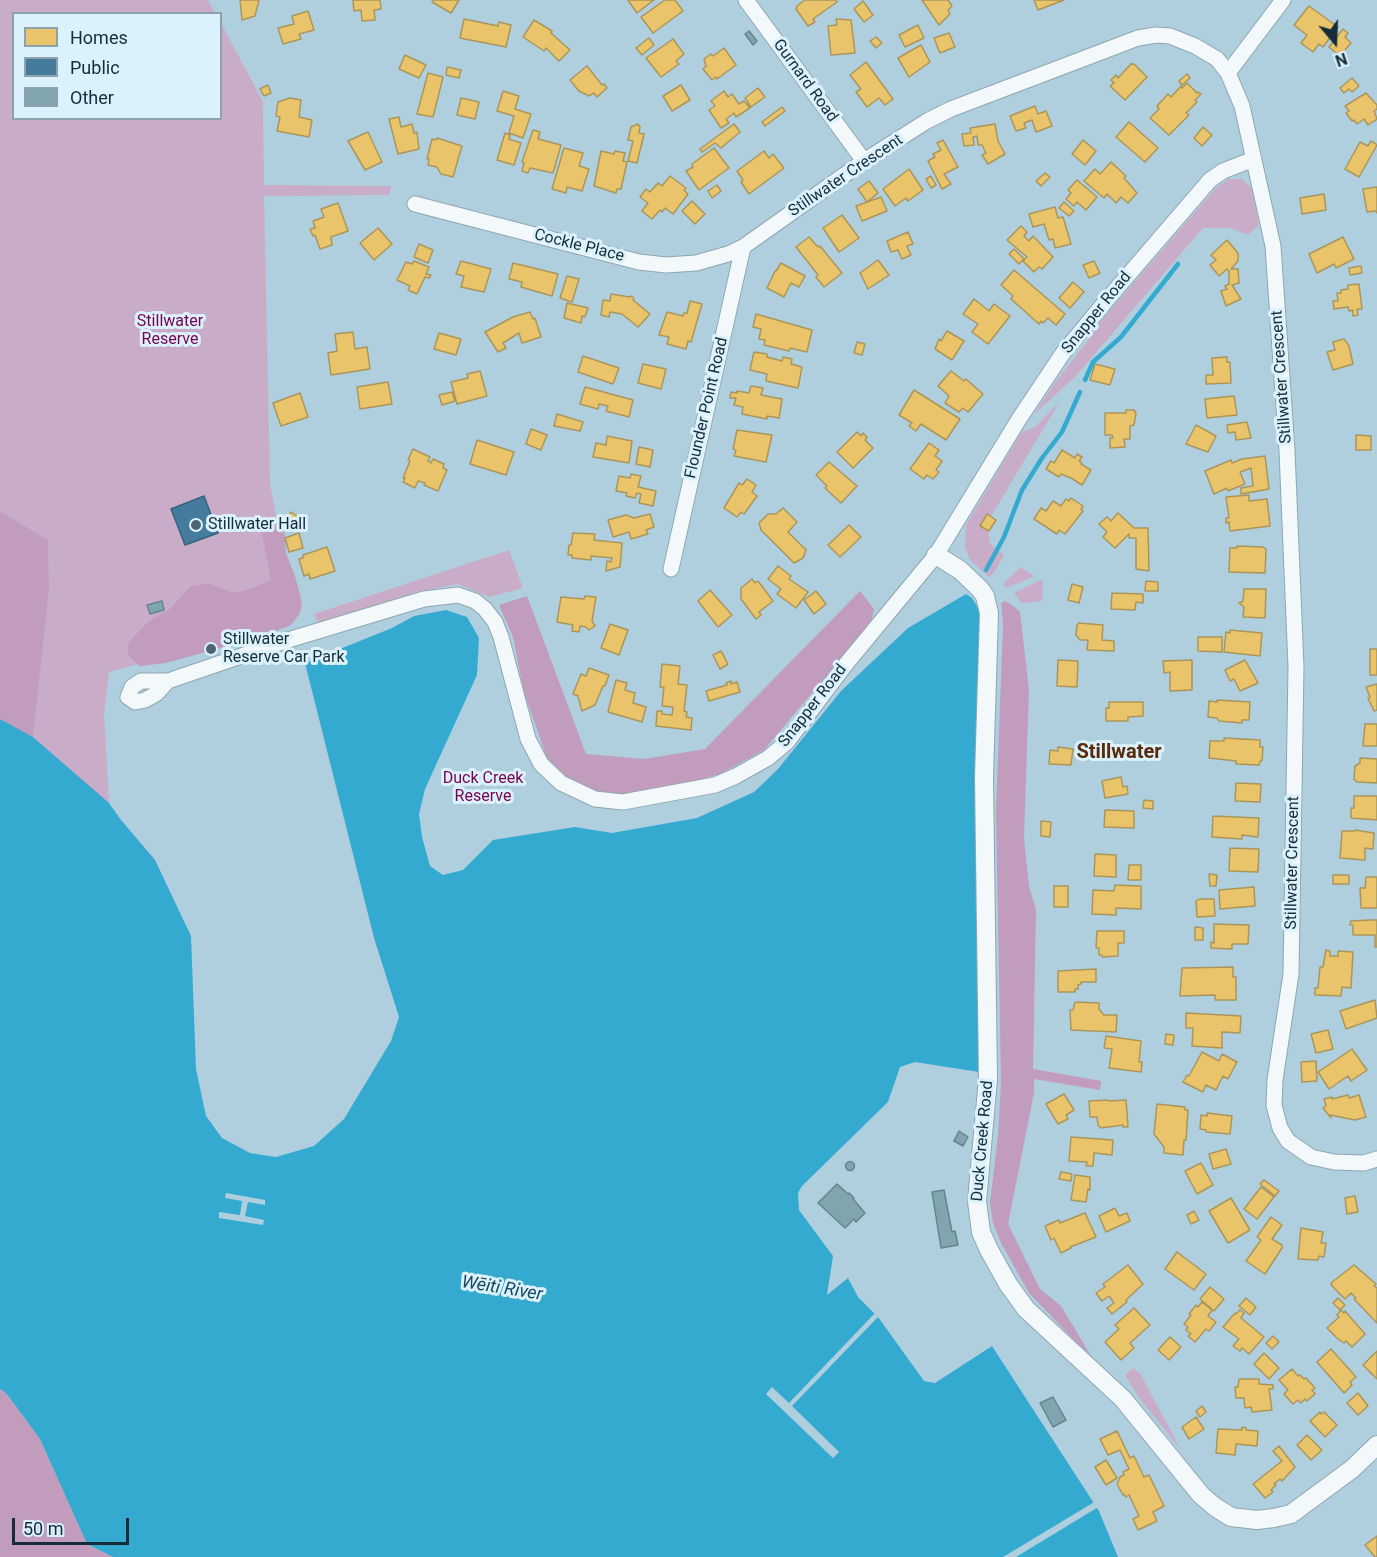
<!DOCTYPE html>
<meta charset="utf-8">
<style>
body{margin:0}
#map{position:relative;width:1377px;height:1557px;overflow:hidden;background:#b0cfde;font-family:Roboto,sans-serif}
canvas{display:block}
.legend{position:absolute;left:12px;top:12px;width:210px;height:108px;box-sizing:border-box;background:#dbf1fc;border:2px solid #8ca2ad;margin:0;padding:8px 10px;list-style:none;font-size:18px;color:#162c37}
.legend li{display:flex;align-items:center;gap:12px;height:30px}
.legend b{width:30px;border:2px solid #8ca2ad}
.north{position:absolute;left:1305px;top:12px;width:60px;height:60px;-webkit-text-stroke:4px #dbf1fc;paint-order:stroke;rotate:161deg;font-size:16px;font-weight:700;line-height:24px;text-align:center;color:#162c37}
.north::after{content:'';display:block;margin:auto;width:21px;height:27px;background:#162c37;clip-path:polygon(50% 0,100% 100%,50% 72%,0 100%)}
.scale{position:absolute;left:12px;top:1518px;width:117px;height:27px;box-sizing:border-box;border:3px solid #162c37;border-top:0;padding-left:8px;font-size:18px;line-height:21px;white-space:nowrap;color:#162c37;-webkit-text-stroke:4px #dbf1fc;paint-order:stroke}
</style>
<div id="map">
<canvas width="1377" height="1557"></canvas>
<ul class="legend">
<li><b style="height:16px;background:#e9c46a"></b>Homes</li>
<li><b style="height:16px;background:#457b9d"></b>Public</li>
<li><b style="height:16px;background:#80a5af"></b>Other</li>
</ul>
<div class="north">N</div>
<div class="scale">50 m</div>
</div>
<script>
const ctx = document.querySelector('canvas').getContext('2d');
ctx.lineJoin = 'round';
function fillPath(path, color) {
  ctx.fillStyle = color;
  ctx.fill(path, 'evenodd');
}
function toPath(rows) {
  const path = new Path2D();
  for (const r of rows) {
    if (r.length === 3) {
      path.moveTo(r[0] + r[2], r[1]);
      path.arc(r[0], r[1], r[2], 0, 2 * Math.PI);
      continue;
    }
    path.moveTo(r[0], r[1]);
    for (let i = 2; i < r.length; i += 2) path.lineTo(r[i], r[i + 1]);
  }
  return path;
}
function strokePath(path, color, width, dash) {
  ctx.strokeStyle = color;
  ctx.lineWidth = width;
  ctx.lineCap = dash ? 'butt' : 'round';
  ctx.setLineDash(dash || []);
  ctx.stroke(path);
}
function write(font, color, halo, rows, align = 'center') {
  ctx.font = font + ' Roboto,sans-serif';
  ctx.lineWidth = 6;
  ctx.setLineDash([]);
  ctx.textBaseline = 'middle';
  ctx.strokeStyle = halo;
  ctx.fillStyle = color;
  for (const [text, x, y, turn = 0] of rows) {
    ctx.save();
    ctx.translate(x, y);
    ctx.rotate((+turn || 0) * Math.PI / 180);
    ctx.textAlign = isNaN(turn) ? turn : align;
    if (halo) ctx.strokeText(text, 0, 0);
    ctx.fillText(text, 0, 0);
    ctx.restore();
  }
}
fillPath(toPath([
 [0,0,208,0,215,13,14,14,14,118,220,118,221,23,263,102,264,185,391,186,389,195,264,196,270,484,296,620,109,672,104,715,109,803,121,820,155,860,191,936,0,1044,0,719,33,736,49,591,48,540,0,511],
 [1228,179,1242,179,1252,188,1259,225,1248,235,1230,228,1203,228,1074,378,1034,414,1054,384,1096,330,1099,323,1216,188],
 [1060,401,987,523,990,544,1004,555,993,574,989,577,970,560,965,546,966,525,1021,433,1036,426],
 [509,550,523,588,490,597,457,584,417,592,318,623,314,614],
 [1021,567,1034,576,1007,588,1003,584],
 [1040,580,1043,582,1042,601,1022,603,1014,593],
 [1134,1368,1141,1375,1181,1450,1138,1396,1125,1375]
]), '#c9acc8');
fillPath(toPath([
 [0,511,48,540,49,591,33,737,0,719],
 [284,527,286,553,295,576,302,602,300,613,291,625,264,636,166,663,140,666,128,655,128,643,148,622,170,609,191,586,208,583,233,593,253,588,271,580,262,533],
 [860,591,874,609,871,623,764,750,720,774,647,794,602,796,566,776,547,758,524,692,513,637,499,605,527,596,586,754,644,759,705,749],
 [1005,601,1012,605,1020,612,1029,690,1024,838,1029,886,1036,910,1033,1069,1101,1081,1100,1090,1034,1079,1034,1093,1008,1224,1040,1289,1061,1306,1090,1354,1079,1345,1029,1293,1001,1243,993,1223,990,1203,998,1135,1001,1083,996,810,1003,625,1001,603],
 [0,1389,5,1392,40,1439,87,1544,113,1557,0,1557]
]), '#c19cbc');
fillPath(toPath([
 [966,594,972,598,981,613,979,1072,915,1062,900,1067,888,1102,802,1186,798,1193,799,1210,833,1256,827,1295,848,1278,858,1297,878,1317,924,1381,935,1383,992,1346,1099,1511,1118,1557,113,1557,87,1544,40,1439,6,1393,0,1389,0,719,33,737,109,803,121,820,155,860,191,936,196,1069,206,1116,222,1138,250,1153,276,1157,314,1146,344,1119,391,1041,399,1017,374,938,305,663,392,628,414,616,446,610,467,617,479,638,477,675,425,789,419,814,422,837,430,866,443,875,463,870,493,840,575,827,612,833,697,818,754,792,778,769,841,691,908,628]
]), '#35aad1');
fillPath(toPath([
 [226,1193,265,1200,265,1205,248,1202,245,1216,264,1220,263,1225,219,1218,219,1212,240,1215,242,1201,225,1198],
 [875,1313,878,1317,792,1406,839,1452,833,1458,766,1394,772,1387,789,1403],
 [1096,1501,1100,1506,1016,1557,1003,1557]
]), '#b0cfde');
const homes = toPath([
 [240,0,259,0,255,16,242,20,240,0],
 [353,0,380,0,381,9,374,10,375,20,362,21,361,10,354,11,353,0],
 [433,0,459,0,451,13,432,2,433,0],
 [628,0,654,0,637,13,628,0],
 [665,0,675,0,683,11,653,33,641,17,665,0],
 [805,0,836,0,837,2,813,19,815,22,808,26,796,9,797,6,805,0],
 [922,0,948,0,952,6,948,10,950,14,939,25,922,0],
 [1034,0,1064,0,1038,10,1034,0],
 [863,1,873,15,864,22,854,9,863,1],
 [1309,6,1338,27,1323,47,1319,44,1313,52,1301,43,1307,35,1294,25,1309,6],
 [308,11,314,30,299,34,301,39,283,44,278,28,294,24,292,16,308,11],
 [464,19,498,26,499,22,511,25,506,47,460,38,464,19],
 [836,19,851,20,855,53,831,55,828,26,837,25,836,19],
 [534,20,552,31,551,33,570,50,559,61,546,48,544,51,523,37,534,20],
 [918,25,924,38,905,47,899,35,918,25],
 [1343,29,1348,33,1345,37,1351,43,1340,56,1329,47,1343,29],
 [949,33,955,47,940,53,934,38,949,33],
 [876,37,882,43,876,48,870,41,876,37],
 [649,38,654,45,642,55,636,48,649,38],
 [673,39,684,54,676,61,679,64,661,77,646,58,673,39],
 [921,45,930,62,909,77,898,58,921,45],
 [724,48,736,65,717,79,716,77,712,80,703,69,706,66,704,59,711,54,713,56,724,48],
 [405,55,426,65,419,78,399,69,405,55],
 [866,62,893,99,885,105,879,98,867,107,856,92,861,89,850,75,866,62],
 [1131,64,1134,64,1147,77,1125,100,1110,86,1114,83,1111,80,1116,75,1118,78,1131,64],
 [587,66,602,85,604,84,607,88,597,97,594,93,589,96,579,91,570,80,587,66],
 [447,67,461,70,459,78,446,75,447,67],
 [428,73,443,77,433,117,417,114,428,73],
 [1187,74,1190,78,1182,85,1179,81,1187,74],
 [1352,78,1359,86,1352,92,1349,89,1344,93,1340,88,1352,78],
 [1187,83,1197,93,1198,92,1201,94,1195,100,1197,102,1186,113,1189,115,1169,135,1150,118,1159,109,1157,106,1168,94,1171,97,1181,86,1182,88,1187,83],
 [268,85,271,93,264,96,260,89,268,85],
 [681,85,690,100,672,111,663,96,681,85],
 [758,88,765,97,751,107,745,98,758,88],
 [503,91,519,96,515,109,531,114,523,138,509,133,514,116,497,111,503,91],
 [724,91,728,97,732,94,739,104,744,101,750,108,736,117,734,113,726,119,729,123,721,128,709,110,715,106,711,101,724,91],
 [1366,93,1377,105,1377,109,1374,111,1377,119,1368,125,1364,119,1357,124,1354,120,1352,121,1346,113,1349,111,1345,106,1366,93],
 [290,98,301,100,299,117,312,120,309,137,277,131,280,117,276,116,278,102,290,98],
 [461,98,479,102,475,119,457,115,461,98],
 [1035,106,1038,114,1046,111,1052,126,1036,132,1032,120,1024,123,1026,128,1016,131,1010,116,1035,106],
 [782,107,785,111,765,126,762,122,782,107],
 [399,117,401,127,412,124,414,133,417,132,419,149,398,154,389,119,399,117],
 [1129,122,1158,148,1145,162,1116,137,1129,122],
 [638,124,640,127,639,133,644,134,637,163,628,161,633,141,628,140,631,127,638,124],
 [734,124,740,132,721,148,715,143,702,152,700,149,734,124],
 [995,124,998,141,1005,154,988,164,982,155,986,153,982,145,978,145,977,136,973,137,974,145,964,146,962,134,971,133,970,128,995,124],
 [1203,127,1212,135,1202,146,1194,138,1203,127],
 [533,130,540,132,538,139,561,145,553,173,530,168,528,173,522,171,524,163,522,162,533,130],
 [368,132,382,162,365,170,348,141,368,132],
 [505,133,510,135,509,139,521,143,514,165,497,160,505,133],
 [437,138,462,146,453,177,441,174,437,167,428,165,429,159,427,159,432,139,436,140,437,138],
 [943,140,958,167,944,174,951,184,942,189,928,161,935,157,933,154,941,150,937,143,943,140],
 [1083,140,1096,151,1085,165,1072,154,1083,140],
 [1371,141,1377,145,1359,177,1345,169,1360,142,1368,146,1371,141],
 [564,148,583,153,579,166,589,169,582,191,567,187,566,193,552,189,564,148],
 [714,148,729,168,699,190,686,171,693,167,692,164,714,148],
 [601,151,614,154,615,151,625,153,623,161,627,162,621,189,617,189,616,193,594,186,601,151],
 [764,151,769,158,773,154,784,168,749,194,741,182,743,180,737,171,764,151],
 [1111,162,1126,176,1124,178,1137,193,1128,203,1121,197,1116,203,1107,194,1104,198,1084,181,1095,169,1100,174,1111,162],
 [909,169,923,190,908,201,906,198,895,206,883,189,909,169],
 [1045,173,1050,177,1041,186,1036,181,1045,173],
 [670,176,686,188,684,190,688,194,673,214,665,208,662,212,660,210,652,219,642,211,648,203,640,197,646,189,650,192,658,183,662,186,670,176],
 [931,176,936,185,931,188,926,179,931,176],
 [1077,180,1097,197,1086,210,1077,202,1074,206,1066,199,1071,193,1068,190,1077,180],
 [869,181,878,193,867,202,858,189,869,181],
 [717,185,721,191,712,198,708,191,717,185],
 [1377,187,1377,213,1375,211,1367,212,1363,189,1377,187],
 [1324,194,1326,210,1302,214,1300,198,1324,194],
 [881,197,887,211,862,221,856,206,881,197],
 [692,201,705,214,695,224,682,211,692,201],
 [1064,202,1074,211,1069,216,1059,208,1064,202],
 [338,203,348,231,331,237,332,245,320,249,315,235,313,236,310,229,315,228,313,221,324,217,321,209,338,203],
 [1055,207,1058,218,1063,217,1071,244,1055,248,1053,239,1049,240,1044,224,1033,227,1029,214,1055,207],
 [842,215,859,238,839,252,823,228,842,215],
 [1021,226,1027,232,1024,236,1029,241,1033,236,1053,257,1042,269,1039,267,1034,272,1023,261,1027,257,1007,240,1021,226],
 [378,228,392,244,374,260,360,243,378,228],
 [908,232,913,244,907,246,911,255,902,259,898,250,891,252,887,241,908,232],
 [809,237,818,247,820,246,842,273,824,287,816,277,818,275,796,247,809,237],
 [1343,237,1354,259,1336,268,1334,264,1317,273,1309,254,1343,237],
 [1227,240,1238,253,1238,261,1231,269,1238,269,1239,283,1232,285,1241,299,1226,306,1221,291,1227,289,1225,286,1229,284,1229,271,1227,269,1219,276,1210,265,1216,260,1211,255,1227,240],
 [419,244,433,250,428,263,414,257,419,244],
 [1014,249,1024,259,1019,264,1009,254,1014,249],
 [878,260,889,275,868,289,860,273,878,260],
 [414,261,429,267,426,274,431,275,429,278,425,277,417,294,408,290,410,286,397,280,406,262,412,264,414,261],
 [461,261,491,269,484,292,461,287,464,276,456,274,461,261],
 [1094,261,1100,273,1089,278,1083,265,1094,261],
 [513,263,558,274,552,296,521,287,522,282,509,279,513,263],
 [781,263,805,276,799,287,791,283,784,297,767,288,775,271,776,271,781,263],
 [1361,266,1362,273,1350,275,1349,268,1361,266],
 [1014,270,1065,314,1056,325,1048,318,1043,323,1041,321,1039,324,1011,299,1013,296,1001,285,1014,270],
 [567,276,579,279,572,302,560,298,567,276],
 [1073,282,1084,292,1070,308,1059,298,1073,282],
 [1359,284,1362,309,1357,309,1358,315,1353,316,1353,310,1349,311,1348,307,1334,309,1333,301,1338,301,1337,293,1341,293,1341,290,1348,289,1348,285,1359,284],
 [611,294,630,297,631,296,634,298,633,300,650,314,638,327,622,314,610,312,609,317,601,315,603,300,610,301,611,294],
 [974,299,989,311,994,304,1010,316,988,344,972,332,978,324,963,314,974,299],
 [690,301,702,304,691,342,688,341,686,349,667,344,669,337,659,335,667,312,683,316,684,313,687,313,690,301],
 [567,303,588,308,585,317,582,316,581,323,564,318,567,303],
 [530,312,533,319,535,318,541,337,522,343,519,333,503,343,506,348,498,352,485,332,513,317,530,312],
 [756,314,812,330,807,352,790,348,789,351,764,345,765,340,759,339,761,329,753,327,756,314],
 [947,331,964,341,952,360,935,349,939,339,941,341,947,331],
 [353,332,355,349,367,347,370,369,331,375,328,353,337,351,335,334,353,332],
 [439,333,461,339,456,355,434,349,439,333],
 [1344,339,1349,346,1353,364,1333,370,1327,352,1335,350,1333,342,1344,339],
 [857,342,865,344,862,355,854,353,857,342],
 [754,352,767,354,767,357,782,361,783,357,792,359,791,364,802,367,798,388,766,381,767,374,750,370,754,352],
 [583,356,619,368,613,384,578,372,583,356],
 [1227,357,1227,362,1230,362,1231,383,1206,384,1206,375,1213,375,1212,358,1227,357],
 [643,364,666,369,661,389,638,383,643,364],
 [1095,364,1115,369,1110,385,1090,380,1095,364],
 [480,371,487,396,457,404,451,382,468,378,467,374,480,371],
 [951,371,964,381,966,379,983,394,968,412,963,408,959,412,945,403,949,396,938,386,951,371],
 [388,382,392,404,360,409,357,387,388,382],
 [751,386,763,388,761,395,782,399,779,418,767,416,767,419,742,414,743,407,734,405,736,398,730,398,731,392,737,393,737,391,749,393,751,386],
 [585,387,633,400,629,417,606,411,608,406,599,404,598,409,580,404,585,387],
 [914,390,960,419,946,440,921,424,916,431,909,426,912,423,899,415,914,390],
 [452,392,455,401,442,405,439,395,452,392],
 [300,393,308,417,281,426,273,403,300,393],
 [1234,396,1237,415,1207,418,1205,399,1234,396],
 [1126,410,1134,410,1136,413,1134,425,1130,426,1130,439,1124,439,1125,447,1110,448,1110,438,1113,438,1112,435,1105,435,1105,413,1126,413,1126,410],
 [557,414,583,422,580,431,554,426,557,414],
 [1247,422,1251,438,1236,440,1235,432,1228,433,1227,425,1247,422],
 [1196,425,1216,436,1208,452,1186,444,1196,425],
 [531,429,547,435,541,450,526,444,531,429],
 [737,430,772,435,766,462,734,456,736,450,733,449,737,430],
 [857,432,861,436,863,433,867,437,865,440,873,448,853,468,837,452,857,432],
 [1356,435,1371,436,1371,450,1356,450,1356,435],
 [607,436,632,441,629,463,593,457,596,443,606,445,607,436],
 [477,440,514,452,506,475,470,464,477,440],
 [929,443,939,450,935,456,942,461,936,470,939,472,933,479,927,475,924,479,910,469,929,443],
 [639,447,653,450,650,467,636,464,639,447],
 [413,449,430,457,428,461,431,463,433,459,444,464,443,468,447,470,438,491,424,485,425,483,418,481,415,488,403,482,405,478,403,478,410,461,408,460,413,449],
 [1062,450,1075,458,1077,454,1082,457,1079,461,1082,463,1081,464,1091,470,1082,485,1071,478,1061,474,1059,477,1046,469,1051,461,1054,463,1062,450],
 [1265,456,1269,489,1241,494,1241,488,1253,486,1251,468,1240,472,1245,484,1228,491,1227,488,1214,494,1205,471,1231,460,1232,463,1242,459,1265,456],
 [829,462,857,486,841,503,825,488,827,486,816,475,829,462],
 [631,474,641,476,638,487,656,491,653,506,639,503,641,494,637,493,635,498,626,496,627,493,616,491,619,476,630,478,631,474],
 [747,479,756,485,752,492,757,496,744,514,741,512,737,517,724,508,739,483,742,485,747,479],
 [1249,495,1249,501,1267,499,1270,526,1230,531,1229,522,1226,523,1226,518,1229,518,1226,497,1249,495],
 [1071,498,1083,506,1081,509,1083,511,1065,534,1059,530,1057,534,1034,519,1041,508,1046,511,1053,501,1061,506,1066,499,1069,501,1071,498],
 [783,508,797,522,788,532,806,550,803,558,796,562,794,563,761,530,759,523,768,514,776,514,783,508],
 [291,512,303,520,300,525,287,518,291,512],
 [1118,513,1134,528,1148,528,1149,571,1136,569,1136,538,1129,538,1129,534,1115,548,1103,537,1107,532,1099,524,1107,517,1111,521,1118,513],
 [650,514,654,527,646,530,648,534,631,539,629,532,613,537,608,520,626,515,634,518,650,514],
 [987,514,996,520,989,531,980,526,987,514],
 [849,525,861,537,840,557,828,545,849,525],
 [299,533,303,548,289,552,285,538,299,533],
 [573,533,595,534,594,540,622,543,620,567,606,571,607,561,611,562,612,558,591,556,591,560,572,558,572,555,568,555,569,545,571,545,573,533],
 [1237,546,1263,547,1266,549,1265,573,1229,572,1230,548,1237,548,1237,546],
 [327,547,335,571,310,579,309,574,304,576,299,559,303,558,303,555,327,547],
 [778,566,791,576,789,579,808,592,796,608,777,594,781,589,768,579,778,566],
 [752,579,755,583,758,581,773,601,759,612,761,615,756,619,741,599,741,588,752,579],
 [1146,581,1158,582,1158,591,1145,591,1146,581],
 [1072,584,1083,587,1079,603,1068,600,1072,584],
 [1244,589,1266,589,1265,618,1243,617,1244,607,1239,603,1243,601,1244,589],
 [710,590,732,615,718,627,698,601,710,590],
 [816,591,826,604,814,614,804,600,816,591],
 [1112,593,1143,594,1143,603,1136,602,1135,610,1111,609,1112,593],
 [585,596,596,597,592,621,595,626,589,630,586,627,580,626,579,632,572,631,573,625,557,622,561,597,584,599,585,596],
 [1079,623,1103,625,1102,640,1114,641,1114,651,1087,650,1088,640,1080,640,1076,635,1077,625,1079,623],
 [610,624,628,630,619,655,601,648,610,624],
 [1230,630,1262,633,1260,656,1224,652,1226,632,1230,633,1230,630],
 [1198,637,1222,637,1222,652,1198,651,1198,637],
 [1370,649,1377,649,1377,675,1370,675,1370,649],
 [721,651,728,664,720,669,713,655,721,651],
 [1058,660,1078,661,1077,687,1057,686,1058,660],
 [1192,660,1192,690,1170,691,1170,672,1164,673,1163,661,1192,660],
 [1245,660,1258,683,1240,691,1234,679,1230,681,1225,670,1245,660],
 [662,664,680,666,678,684,687,685,684,711,687,712,686,717,692,718,691,730,656,726,657,711,662,711,662,714,672,715,673,707,662,706,664,687,660,687,662,664],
 [589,668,609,675,605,686,603,686,595,705,582,711,578,696,573,694,581,674,586,676,589,668],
 [616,680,627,683,625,690,635,693,633,703,646,707,642,722,608,712,616,680],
 [731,681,731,684,737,682,740,692,709,701,706,691,727,685,726,683,731,681],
 [1377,684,1377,710,1374,711,1368,698,1370,697,1366,687,1377,684],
 [1217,700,1250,702,1249,720,1242,720,1242,723,1219,721,1217,718,1208,717,1209,701,1217,702,1217,700],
 [1109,702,1143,702,1143,716,1128,717,1128,721,1106,721,1106,708,1109,708,1109,702],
 [1365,724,1377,724,1377,746,1363,746,1365,724],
 [1224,738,1260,740,1260,747,1263,747,1262,761,1260,761,1259,765,1236,764,1236,761,1209,758,1210,741,1224,741,1224,738],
 [1058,747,1073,749,1071,765,1049,764,1050,750,1058,751,1058,747],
 [1360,758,1377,759,1377,783,1357,782,1354,779,1355,766,1360,763,1360,758],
 [1121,777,1123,787,1127,786,1128,794,1105,798,1102,781,1121,777],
 [1236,783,1261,784,1260,802,1235,801,1236,783],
 [1354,796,1377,796,1377,820,1351,818,1351,808,1354,808,1354,796],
 [1144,800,1153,801,1153,809,1143,808,1144,800],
 [1105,810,1134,811,1134,828,1104,827,1105,810],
 [1213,816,1259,818,1258,837,1242,835,1242,839,1212,837,1213,816],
 [1041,821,1051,822,1050,837,1041,836,1041,821],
 [1355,830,1374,833,1373,849,1365,848,1365,860,1340,858,1342,831,1355,831,1355,830],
 [1230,848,1259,849,1258,872,1229,871,1230,848],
 [1095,854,1116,855,1116,877,1094,876,1095,854],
 [1129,865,1141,865,1141,880,1128,880,1129,865],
 [1209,874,1217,875,1216,886,1210,886,1209,874],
 [1333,875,1349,875,1349,884,1333,884,1333,875],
 [1366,877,1377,877,1377,908,1361,908,1360,888,1365,888,1366,877],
 [1115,885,1141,886,1141,909,1116,908,1116,915,1092,914,1093,890,1114,891,1115,885],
 [1054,886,1068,886,1068,907,1054,907,1054,886],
 [1254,887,1255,906,1220,909,1219,890,1254,887],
 [1199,899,1214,899,1215,916,1197,917,1196,901,1199,899],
 [1371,920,1377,920,1377,947,1375,947,1375,935,1353,935,1353,925,1350,925,1351,921,1371,920],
 [1214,924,1249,925,1248,944,1232,944,1232,949,1211,948,1211,942,1214,943,1214,924],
 [1195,927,1203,928,1203,940,1195,940,1195,927],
 [1097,931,1124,931,1124,943,1118,943,1118,956,1102,957,1102,955,1099,955,1099,948,1096,948,1097,931],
 [1326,950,1330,951,1330,956,1338,956,1338,951,1353,952,1351,988,1342,987,1341,996,1315,995,1315,988,1318,988,1320,967,1323,967,1326,950],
 [1233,967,1233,977,1236,977,1236,1000,1215,1000,1215,995,1180,996,1182,968,1233,967],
 [1096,969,1096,982,1081,982,1081,984,1078,985,1078,989,1075,989,1075,992,1058,992,1058,971,1096,969],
 [1375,1000,1377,1018,1346,1029,1340,1011,1375,1000],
 [1075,1002,1099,1003,1099,1009,1104,1015,1117,1015,1116,1032,1071,1030,1070,1010,1073,1010,1075,1002],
 [1186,1013,1241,1016,1240,1033,1222,1032,1222,1048,1192,1046,1193,1028,1186,1028,1186,1013],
 [1328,1030,1333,1049,1316,1053,1311,1034,1328,1030],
 [1166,1034,1174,1035,1173,1045,1165,1044,1166,1034],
 [1106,1036,1141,1041,1139,1062,1142,1062,1141,1072,1109,1068,1112,1049,1104,1048,1106,1036],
 [1352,1049,1367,1070,1351,1081,1348,1076,1329,1089,1318,1072,1352,1049],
 [1202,1052,1219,1061,1222,1054,1237,1062,1228,1079,1223,1076,1216,1090,1206,1085,1203,1092,1183,1082,1187,1075,1189,1076,1202,1052],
 [1316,1061,1317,1081,1302,1082,1301,1062,1316,1061],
 [1064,1094,1074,1110,1066,1115,1068,1119,1058,1124,1046,1104,1064,1094],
 [1348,1095,1349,1098,1359,1095,1366,1117,1355,1120,1330,1115,1331,1118,1323,1108,1326,1106,1324,1099,1332,1097,1332,1099,1348,1095],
 [1108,1100,1109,1101,1126,1100,1128,1127,1123,1127,1123,1125,1101,1128,1098,1125,1097,1117,1090,1117,1089,1101,1108,1100],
 [1157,1104,1185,1107,1185,1110,1188,1110,1186,1140,1184,1140,1183,1155,1164,1153,1164,1147,1154,1134,1157,1104],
 [1207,1113,1232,1116,1230,1134,1206,1132,1206,1130,1200,1129,1201,1115,1207,1116,1207,1113],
 [1071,1137,1113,1140,1112,1155,1094,1153,1093,1166,1086,1166,1087,1162,1069,1161,1071,1137],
 [1226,1149,1231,1164,1213,1169,1209,1154,1226,1149],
 [1201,1163,1213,1185,1197,1194,1185,1171,1201,1163],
 [1061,1172,1072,1174,1071,1181,1059,1179,1061,1172],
 [1075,1175,1090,1177,1090,1190,1088,1189,1086,1202,1071,1200,1075,1175],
 [1264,1180,1279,1191,1275,1196,1260,1184,1264,1180],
 [1261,1187,1274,1197,1257,1219,1244,1209,1261,1187],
 [1355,1196,1358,1212,1347,1214,1345,1198,1355,1196],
 [1231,1198,1250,1230,1228,1243,1209,1211,1231,1198],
 [1115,1208,1119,1216,1127,1213,1130,1221,1106,1232,1099,1216,1115,1208],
 [1194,1211,1199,1220,1191,1224,1187,1215,1194,1211],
 [1085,1213,1096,1237,1070,1247,1071,1248,1061,1253,1054,1238,1051,1240,1045,1226,1059,1220,1060,1223,1085,1213],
 [1271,1217,1282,1225,1272,1239,1282,1245,1282,1248,1265,1274,1246,1261,1261,1240,1257,1237,1271,1217],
 [1301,1228,1323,1232,1321,1243,1326,1243,1324,1257,1319,1256,1318,1260,1298,1259,1301,1228],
 [1177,1252,1206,1274,1194,1290,1165,1269,1177,1252],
 [1128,1265,1143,1284,1126,1300,1127,1302,1112,1314,1107,1308,1114,1303,1109,1296,1102,1301,1096,1293,1105,1287,1103,1284,1128,1265],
 [1354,1265,1376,1284,1374,1286,1377,1288,1377,1323,1354,1299,1356,1298,1351,1293,1345,1299,1332,1286,1331,1283,1354,1265],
 [1210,1287,1224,1299,1214,1311,1200,1299,1210,1287],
 [1246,1298,1256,1307,1250,1315,1239,1306,1246,1298],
 [1338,1298,1345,1305,1340,1310,1333,1303,1338,1298],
 [1202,1302,1212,1310,1208,1316,1216,1322,1209,1331,1206,1329,1195,1342,1188,1336,1191,1334,1186,1330,1188,1327,1184,1324,1191,1315,1189,1314,1196,1305,1198,1307,1202,1302],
 [1134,1308,1150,1325,1130,1343,1134,1348,1121,1360,1105,1342,1119,1329,1115,1325,1134,1308],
 [1240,1310,1244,1313,1241,1318,1264,1337,1249,1354,1242,1348,1240,1351,1233,1346,1239,1339,1223,1327,1235,1313,1236,1314,1240,1310],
 [1341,1310,1344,1313,1345,1311,1365,1334,1352,1347,1346,1341,1344,1343,1338,1339,1327,1328,1339,1317,1337,1315,1341,1310],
 [1273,1336,1279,1342,1272,1349,1266,1343,1273,1336],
 [1170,1337,1181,1347,1169,1360,1158,1350,1170,1337],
 [1331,1349,1356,1377,1350,1382,1352,1385,1344,1393,1317,1362,1331,1349],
 [1377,1351,1377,1379,1363,1365,1377,1351],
 [1264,1353,1279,1368,1269,1379,1254,1364,1264,1353],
 [1292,1369,1298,1376,1300,1375,1304,1379,1306,1378,1315,1388,1312,1390,1315,1394,1307,1401,1305,1399,1301,1403,1298,1400,1293,1404,1284,1394,1288,1390,1279,1380,1292,1369],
 [1239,1379,1259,1379,1259,1384,1273,1385,1273,1389,1269,1389,1272,1410,1252,1412,1251,1407,1245,1408,1244,1398,1236,1398,1235,1387,1238,1387,1239,1379],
 [1358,1393,1368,1406,1358,1415,1347,1403,1358,1393],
 [1202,1406,1206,1412,1200,1417,1196,1411,1202,1406],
 [1320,1412,1321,1414,1324,1412,1337,1425,1325,1437,1310,1421,1320,1412],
 [1196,1417,1204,1429,1189,1439,1182,1427,1196,1417],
 [1242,1427,1246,1428,1246,1430,1258,1431,1257,1446,1236,1444,1235,1455,1216,1453,1218,1429,1242,1430,1242,1427],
 [1117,1431,1130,1458,1134,1456,1144,1477,1149,1475,1164,1506,1153,1512,1157,1521,1138,1530,1133,1519,1139,1516,1129,1495,1126,1497,1124,1494,1123,1495,1117,1484,1120,1477,1124,1475,1123,1472,1129,1469,1120,1450,1108,1455,1100,1439,1117,1431],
 [1307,1435,1322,1450,1311,1460,1297,1445,1307,1435],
 [1279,1446,1295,1467,1282,1481,1280,1479,1274,1484,1276,1485,1271,1490,1273,1492,1265,1498,1253,1484,1282,1461,1273,1451,1279,1446],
 [1106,1460,1117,1478,1106,1485,1095,1467,1106,1460],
 [1377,1536,1377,1557,1375,1557,1365,1545,1377,1536]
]);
fillPath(homes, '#e9c46a');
strokePath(homes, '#aa965b', 1.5);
const public = toPath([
 [204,496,218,533,185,545,171,509,204,496]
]);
fillPath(public, '#457b9d');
strokePath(public, '#37637e', 1.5);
strokePath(toPath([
 [1085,380,1093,362,1121,337,1178,264],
 [986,570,1004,537,1022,490,1042,458,1062,432,1080,392]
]), '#35aad1', 4.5);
const building = toPath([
 [749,31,757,41,753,45,745,34,749,31],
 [162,601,164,610,150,614,147,605,162,601],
 [959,1131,968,1137,963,1146,954,1141,959,1131],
 [850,1166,4.5],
 [837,1184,848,1194,849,1193,854,1198,853,1199,865,1213,856,1222,854,1219,845,1228,818,1203,837,1184],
 [944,1190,952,1232,955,1231,958,1245,941,1248,932,1192,944,1190],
 [1053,1397,1066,1420,1053,1427,1040,1403,1053,1397]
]);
fillPath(building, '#80a5af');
strokePath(building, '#67848c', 1.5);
const minor = toPath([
 [746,0,864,161],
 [1228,73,1283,0],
 [415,204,639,262,666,265,696,263,728,254,743,247,864,161,927,121,951,109,1138,38,1156,35,1170,36,1195,46,1217,59,1228,73,1242,106,1273,246,1287,451,1296,667,1291,974,1275,1080,1274,1105,1280,1128,1288,1141,1311,1157,1334,1162,1364,1163,1377,1159],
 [671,569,743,247],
 [168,681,156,694,145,700,135,702,128,697,132,687,141,681,168,681,288,640,424,599,458,595,475,601,485,609,495,622,501,637,528,739,541,764,561,783,595,799,623,802,715,785,736,776,768,758,787,742,846,664,936,555,1019,419,1063,353,1111,295,1210,180,1223,171,1254,159]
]);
const tertiary = toPath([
 [936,555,960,570,980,589,985,596,989,613,984,777,988,1079,977,1201,981,1232,989,1250,1008,1284,1026,1309,1123,1399,1201,1495,1215,1507,1231,1517,1257,1520,1274,1518,1291,1514,1352,1469,1377,1445]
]);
strokePath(minor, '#8ea6b2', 17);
strokePath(tertiary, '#8ea6b2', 20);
strokePath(minor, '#f3f8fa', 15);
strokePath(tertiary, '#f3f8fa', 18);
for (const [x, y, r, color] of [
 [196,525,6,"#4c6571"],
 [211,649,6,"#4c6571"]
]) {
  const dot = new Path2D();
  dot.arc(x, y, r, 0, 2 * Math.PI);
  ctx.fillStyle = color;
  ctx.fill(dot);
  strokePath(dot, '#dbf1fc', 2);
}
write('16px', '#162c37', '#dbf1fc', [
 ["Gurnard Road",805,81,54],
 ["Stillwater Crescent",846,176,-34],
 ["Cockle Place",579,246,14],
 ["Snapper Road",1097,313,-51],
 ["Stillwater Crescent",1282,377,-94],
 ["Flounder Point Road",707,408,-77],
 ["Snapper Road",813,706,-52],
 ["Stillwater Crescent",1293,863,-89],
 ["Duck Creek Road",983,1141,-85]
]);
write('16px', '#79024f', '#dbf1fc', [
 ["Stillwater",170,322],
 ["Reserve",170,340],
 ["Duck Creek",483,779],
 ["Reserve",483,797]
]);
write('16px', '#162c37', '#dbf1fc', [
 ["Stillwater Hall",208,525],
 ["Stillwater",223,640],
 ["Reserve Car Park",223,658]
], 'left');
write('italic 18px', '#17495e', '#dbf1fc', [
 ["Wēiti River",502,1289,9]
]);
write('bold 20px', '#592a0b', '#dbf1fc', [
 ["Stillwater",1119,753]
]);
</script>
